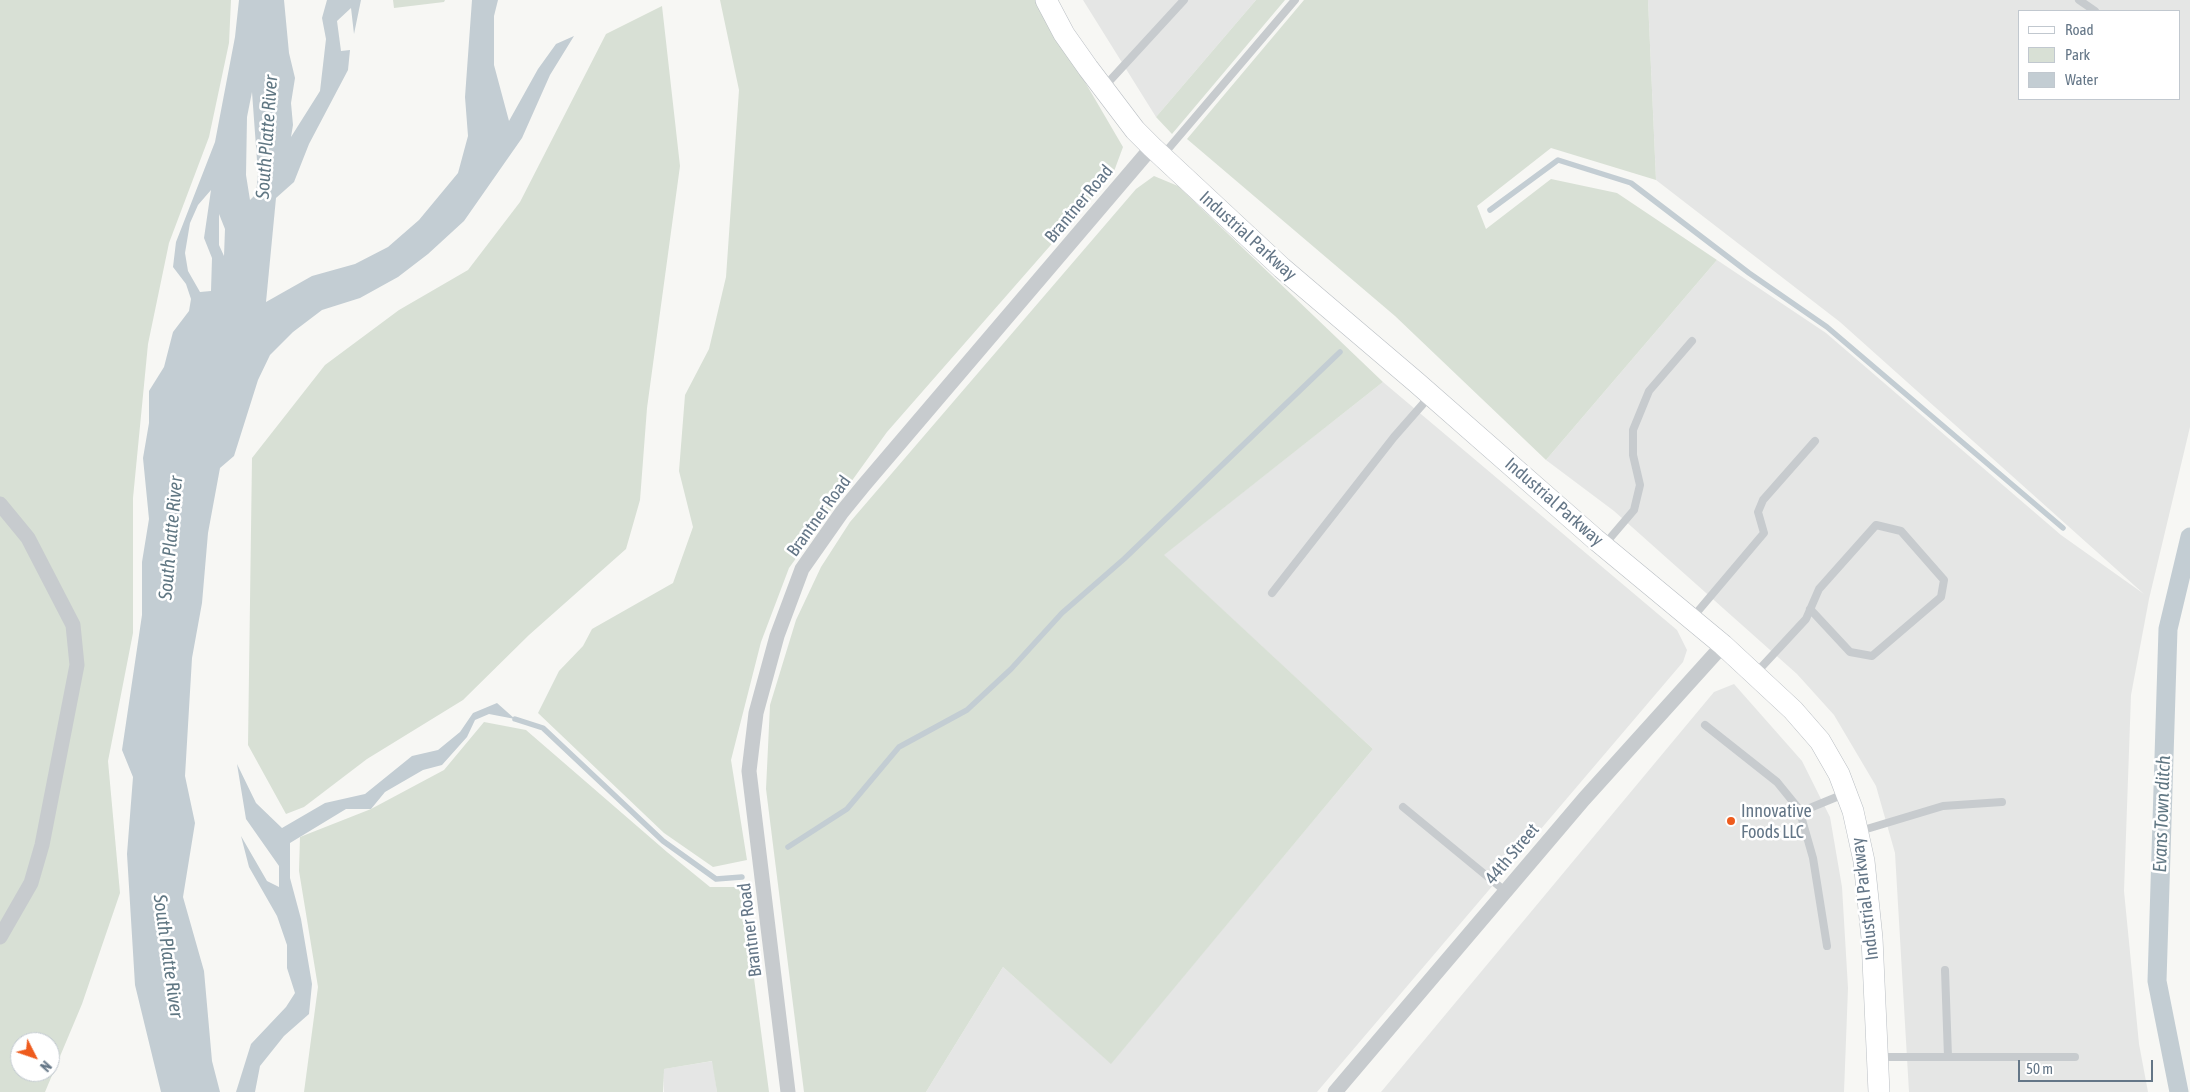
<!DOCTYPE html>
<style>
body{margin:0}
#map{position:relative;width:2190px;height:1092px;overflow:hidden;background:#f7f7f4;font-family:"Asap Condensed",sans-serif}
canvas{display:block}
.legend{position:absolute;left:2018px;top:10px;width:162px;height:90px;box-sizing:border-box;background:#fff;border:1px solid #c1c8cf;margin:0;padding:6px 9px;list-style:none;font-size:15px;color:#647687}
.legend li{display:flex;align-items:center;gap:10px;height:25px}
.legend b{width:25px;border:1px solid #c1c8cf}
.north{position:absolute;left:10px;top:1032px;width:50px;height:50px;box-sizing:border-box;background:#fff;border:1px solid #c1c8cf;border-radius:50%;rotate:131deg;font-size:14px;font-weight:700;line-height:20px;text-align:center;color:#647687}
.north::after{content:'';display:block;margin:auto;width:18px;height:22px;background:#ee5b1d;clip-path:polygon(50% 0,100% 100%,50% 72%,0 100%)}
.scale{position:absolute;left:2018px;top:1060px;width:135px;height:22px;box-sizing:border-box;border:2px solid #647687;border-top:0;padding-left:6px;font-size:15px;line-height:18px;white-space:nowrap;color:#647687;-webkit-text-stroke:4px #fff;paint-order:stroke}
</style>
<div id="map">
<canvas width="2190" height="1092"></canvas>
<ul class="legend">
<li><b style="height:6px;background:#fff"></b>Road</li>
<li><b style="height:14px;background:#d8e0d5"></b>Park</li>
<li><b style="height:14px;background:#c3cdd3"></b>Water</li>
</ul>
<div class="north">N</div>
<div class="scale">50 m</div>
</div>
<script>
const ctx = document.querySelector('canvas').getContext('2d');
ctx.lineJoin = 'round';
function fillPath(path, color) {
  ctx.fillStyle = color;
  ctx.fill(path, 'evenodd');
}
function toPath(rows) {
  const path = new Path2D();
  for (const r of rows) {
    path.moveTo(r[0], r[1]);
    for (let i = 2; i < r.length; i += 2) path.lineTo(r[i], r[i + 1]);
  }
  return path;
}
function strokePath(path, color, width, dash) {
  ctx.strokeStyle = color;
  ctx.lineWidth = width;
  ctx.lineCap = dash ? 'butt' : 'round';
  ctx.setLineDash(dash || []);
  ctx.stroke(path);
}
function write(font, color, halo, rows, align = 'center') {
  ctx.font = font + ' "Asap Condensed",sans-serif';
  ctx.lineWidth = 5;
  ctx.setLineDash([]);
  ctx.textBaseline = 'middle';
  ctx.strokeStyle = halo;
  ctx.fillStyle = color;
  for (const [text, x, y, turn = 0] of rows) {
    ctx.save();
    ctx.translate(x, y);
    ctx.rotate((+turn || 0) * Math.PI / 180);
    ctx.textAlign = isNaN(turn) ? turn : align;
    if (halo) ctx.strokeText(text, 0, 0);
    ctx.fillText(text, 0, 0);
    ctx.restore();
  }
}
fillPath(toPath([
 [1083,0,1256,0,1156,117],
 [1648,0,2190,0,2190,427,2149,599,2131,695,2124,891,2139,1044,2148,1092,1909,1092,1895,853,1876,786,1834,715,1797,674,1614,511,1546,460,1717,260,1826,333,2061,535,2144,594,1840,322,1656,180],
 [2019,11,2179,11,2179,99,2019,99],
 [1383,382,1677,630,1687,650,1683,662,1317,1092,926,1092,1003,967,1111,1063,1373,749,1163,555],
 [1734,684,1802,761,1830,817,1842,887,1848,988,1844,1092,1381,1092,1714,692],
 [713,1061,717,1092,664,1092,663,1069]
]), '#e5e6e5');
fillPath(toPath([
 [0,0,231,0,229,43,209,137,169,243,148,344,133,498,133,633,108,761,120,893,82,1004,45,1092,0,1092],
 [20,1042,50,1042,50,1072,20,1072],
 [393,0,445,0,444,2,394,8],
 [720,0,1037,0,1123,147,1113,174,887,432,789,568,761,642,731,760,747,860,713,867,664,833,538,713,559,671,583,646,592,629,673,583,693,527,679,471,685,395,709,349,726,277,739,90],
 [1256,0,1285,0,1172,134,1156,117],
 [1304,0,1648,0,1656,180,1551,148,1477,206,1486,229,1551,179,1617,193,1717,260,1546,460,1395,316,1187,139],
 [662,6,680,166,647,408,640,500,626,549,529,635,463,700,367,759,304,807,286,814,248,745,252,458,325,365,399,310,468,270,520,202,606,34],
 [1154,176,1178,186,1383,382,1164,555,1373,749,1111,1064,1003,967,926,1092,804,1092,766,789,770,705,796,620,821,567,850,522,1136,189],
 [484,722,526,730,667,852,710,887,742,887,769,1092,717,1092,712,1061,664,1069,663,1092,304,1092,318,987,299,871,300,837,371,809,444,770]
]), '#d8e0d5');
fillPath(toPath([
 [239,0,284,0,289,53,295,78,291,103,293,125,291,137,320,91,326,39,322,18,327,0,361,0,354,34,351,8,337,21,341,51,350,50,348,70,309,144,294,182,276,198,266,302,312,276,355,264,388,247,419,220,458,173,468,136,465,97,472,0,498,0,494,16,494,65,509,121,538,69,556,44,574,36,550,75,522,138,464,221,428,254,398,277,360,298,322,310,293,332,270,355,258,380,234,456,220,468,208,533,202,603,192,658,185,776,195,823,183,897,204,971,212,1061,220,1092,161,1092,135,985,127,854,133,777,122,750,142,615,142,562,149,519,143,458,149,423,149,391,164,367,173,332,189,311,191,299,186,284,173,267,176,242,215,142,235,37],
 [252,92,258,174,256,194,250,200,246,175,247,117],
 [211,190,204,238,212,258,211,291,200,292,188,271,185,253,190,223,198,205],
 [219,214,225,229,224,256,219,245],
 [497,703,515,719,489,714,475,720,467,737,442,765,423,770,385,792,371,809,346,809,290,843,290,878,301,919,312,984,309,1014,284,1036,260,1066,255,1092,236,1092,251,1044,286,1007,295,993,287,968,287,945,277,916,249,867,241,836,267,881,279,887,279,866,246,819,237,764,256,803,282,828,325,803,365,794,412,756,438,750,460,732,473,713]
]), '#c3cdd3');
strokePath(toPath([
 [1490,210,1558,160,1631,183,1749,273,1827,327,2063,528],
 [515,719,543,728,663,841,716,879,742,877],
 [788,847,847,809,899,747,967,710,1011,669,1062,613,1124,559,1340,352]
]), '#c3cdd3', 5.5);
strokePath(toPath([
 [2179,1092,2157,981,2168,629,2190,537]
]), '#c3cdd3', 19);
const secondary = toPath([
 [1046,0,1064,34,1088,68,1135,130,1152,147,1282,268,1416,382,1595,539,1723,645,1793,710,1820,741,1839,774,1853,811,1864,861,1872,938,1879,1092]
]);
strokePath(secondary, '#b9bec3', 22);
strokePath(toPath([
 [2079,0,2095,11],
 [1104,87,1184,0],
 [1163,155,1295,0],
 [1605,544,1634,510,1640,485,1633,455,1633,430,1649,391,1692,341],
 [1272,593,1394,437,1430,396],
 [1693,617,1764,533,1758,512,1763,500,1815,441],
 [1755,674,1806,619,1819,589,1876,525,1901,531,1944,580,1941,597,1872,656,1850,652,1810,609],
 [1705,725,1777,782,1799,809,1813,858,1827,946],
 [1403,807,1505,891],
 [1800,812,1844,794],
 [1860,831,1943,806,2002,802],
 [1945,970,1948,1057],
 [1880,1057,2075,1057]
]), '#c7cbce', 8);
strokePath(toPath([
 [0,504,28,538,73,625,77,665,42,845,31,883,0,937],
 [788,1092,749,771,756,713,777,636,802,569,842,512,864,485,1152,147],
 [1335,1092,1584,799,1723,645]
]), '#c7cbce', 15);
strokePath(secondary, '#fff', 21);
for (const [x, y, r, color] of [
 [1731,821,5,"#ee5b1d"]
]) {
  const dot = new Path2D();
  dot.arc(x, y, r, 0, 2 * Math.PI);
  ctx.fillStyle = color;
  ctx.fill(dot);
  strokePath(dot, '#fff', 2);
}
write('18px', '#647687', '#fff', [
 ["Brantner Road",1079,204,-50],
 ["Industrial Parkway",1248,236,42],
 ["Industrial Parkway",1554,502,41],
 ["Brantner Road",819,516,-54],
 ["44th Street",1512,854,-50],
 ["Industrial Parkway",1865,899,-97],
 ["Brantner Road",750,930,-97]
]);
write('18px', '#647687', '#fff', [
 ["Innovative",1741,811],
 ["Foods LLC",1741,832]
], 'left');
write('italic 19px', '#607783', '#fff', [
 ["South Platte River",267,137,-86],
 ["South Platte River",171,538,-85],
 ["Evans Town ditch",2162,814,-88],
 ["South Platte River",168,956,82]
]);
</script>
